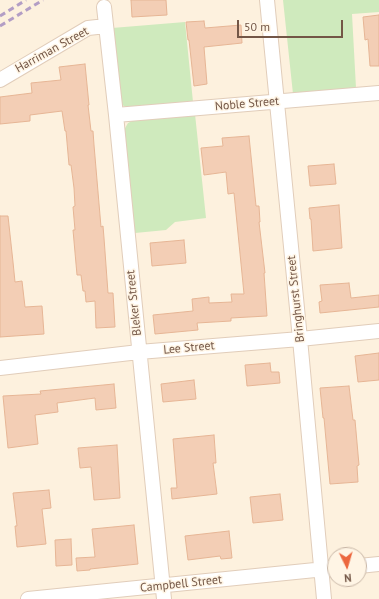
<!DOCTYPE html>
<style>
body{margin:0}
#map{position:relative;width:379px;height:599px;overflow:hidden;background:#fdf1de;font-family:"PT Sans",sans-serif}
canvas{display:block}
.north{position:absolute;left:327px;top:547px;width:40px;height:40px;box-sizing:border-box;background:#fff5e5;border:1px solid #c7b5a5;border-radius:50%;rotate:175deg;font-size:11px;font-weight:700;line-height:16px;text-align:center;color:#735646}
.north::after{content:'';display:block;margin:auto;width:14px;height:18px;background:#ec673e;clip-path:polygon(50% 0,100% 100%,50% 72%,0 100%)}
.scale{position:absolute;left:237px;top:20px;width:106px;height:18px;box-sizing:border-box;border:2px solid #735646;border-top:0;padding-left:5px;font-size:12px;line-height:14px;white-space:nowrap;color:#735646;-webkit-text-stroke:3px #fff5e5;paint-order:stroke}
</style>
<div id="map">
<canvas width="379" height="599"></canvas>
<div class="north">N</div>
<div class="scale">50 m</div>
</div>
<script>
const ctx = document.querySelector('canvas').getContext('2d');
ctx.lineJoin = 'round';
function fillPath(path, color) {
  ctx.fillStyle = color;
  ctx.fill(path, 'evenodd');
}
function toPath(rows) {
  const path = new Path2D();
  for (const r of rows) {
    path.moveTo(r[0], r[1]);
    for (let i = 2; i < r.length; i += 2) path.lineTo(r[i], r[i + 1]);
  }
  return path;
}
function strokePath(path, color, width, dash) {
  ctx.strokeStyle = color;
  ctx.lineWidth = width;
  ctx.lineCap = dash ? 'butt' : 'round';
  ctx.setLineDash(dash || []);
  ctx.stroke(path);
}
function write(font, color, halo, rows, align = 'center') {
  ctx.font = font + ' "PT Sans",sans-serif';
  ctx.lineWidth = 3;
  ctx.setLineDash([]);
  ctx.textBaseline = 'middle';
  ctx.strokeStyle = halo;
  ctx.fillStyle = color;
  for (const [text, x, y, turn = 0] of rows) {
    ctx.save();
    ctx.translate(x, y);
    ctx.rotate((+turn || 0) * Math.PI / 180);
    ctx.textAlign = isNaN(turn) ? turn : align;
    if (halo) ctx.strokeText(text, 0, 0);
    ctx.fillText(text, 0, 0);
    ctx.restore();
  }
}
fillPath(toPath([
 [283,0,379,0,379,12,352,14,356,88,293,94],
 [185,22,193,102,128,108,122,105,120,99,112,28],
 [195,114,206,218,175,222,166,230,135,233,124,130,128,123,134,120]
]), '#cfeabd');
const building = toPath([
 [131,0,166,0,167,15,132,17,131,0],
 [379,15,379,66,370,66,368,39,365,40,363,17,379,15],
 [204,21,205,28,241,25,242,43,204,47,207,84,194,86,189,40,188,40,186,22,204,21],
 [85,64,89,105,88,105,91,131,93,131,94,145,101,227,103,226,104,238,108,293,113,293,115,327,96,328,95,301,86,302,85,291,83,291,81,275,77,275,73,230,75,230,73,207,75,206,74,188,71,165,69,165,66,131,65,131,62,111,30,115,30,121,0,124,0,97,32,93,31,83,61,80,59,67,85,64],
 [249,136,256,206,259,206,260,222,259,222,265,273,264,273,267,316,231,318,231,321,197,323,198,330,155,334,153,315,193,311,192,299,209,297,209,303,232,302,231,294,244,294,234,193,228,194,226,172,204,175,201,148,223,146,222,138,249,136],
 [334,164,336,184,310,186,308,166,334,164],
 [339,205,342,248,313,251,311,219,310,219,309,208,339,205],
 [0,216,8,216,13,262,15,282,22,281,25,307,42,306,44,334,0,337,0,216],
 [184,240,186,263,152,266,150,243,184,240],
 [349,283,351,298,379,295,379,307,320,313,319,302,322,301,320,285,349,283],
 [379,353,379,380,358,382,355,356,379,353],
 [270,363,271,372,279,372,280,383,247,386,245,365,270,363],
 [194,380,196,399,163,402,161,384,194,380],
 [114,384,116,408,96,410,95,398,57,403,58,412,35,415,38,444,8,448,3,396,41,394,40,391,114,384],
 [349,386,353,420,355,420,359,465,357,466,358,482,330,484,324,418,323,418,320,388,349,386],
 [214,435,216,463,213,463,217,494,172,499,171,488,177,488,173,439,214,435],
 [117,445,120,498,94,500,91,467,80,468,78,448,117,445],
 [49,490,51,508,42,509,46,544,17,547,15,526,17,526,13,493,49,490],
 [280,494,283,520,253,523,250,497,280,494],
 [134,525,138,564,90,569,90,570,77,571,76,558,95,557,92,529,134,525],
 [229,531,232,558,221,559,220,556,188,560,185,536,229,531],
 [71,539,72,565,56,566,55,540,71,539]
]);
fillPath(building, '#f3ceb5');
strokePath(building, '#e6b595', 1);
const minor = toPath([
 [267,0,300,339,324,599],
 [104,7,116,115,164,599],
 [0,80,88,28,106,26],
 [116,115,379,93],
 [0,368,139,352,300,339,379,331],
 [359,566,379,564],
 [28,599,335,568]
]);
strokePath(minor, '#e1cdba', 16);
strokePath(minor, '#fff', 14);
strokePath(toPath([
 [0,16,26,0],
 [0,26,43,0]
]), '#b39ec5', 3, [6, 4]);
write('12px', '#735646', '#fff5e5', [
 ["Harriman Street",52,50,-29],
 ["Noble Street",247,104,-5],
 ["Bringhurst Street",296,299,-96],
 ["Bleker Street",134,303,-96],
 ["Lee Street",189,348,-5],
 ["Campbell Street",181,584,-6]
]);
</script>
